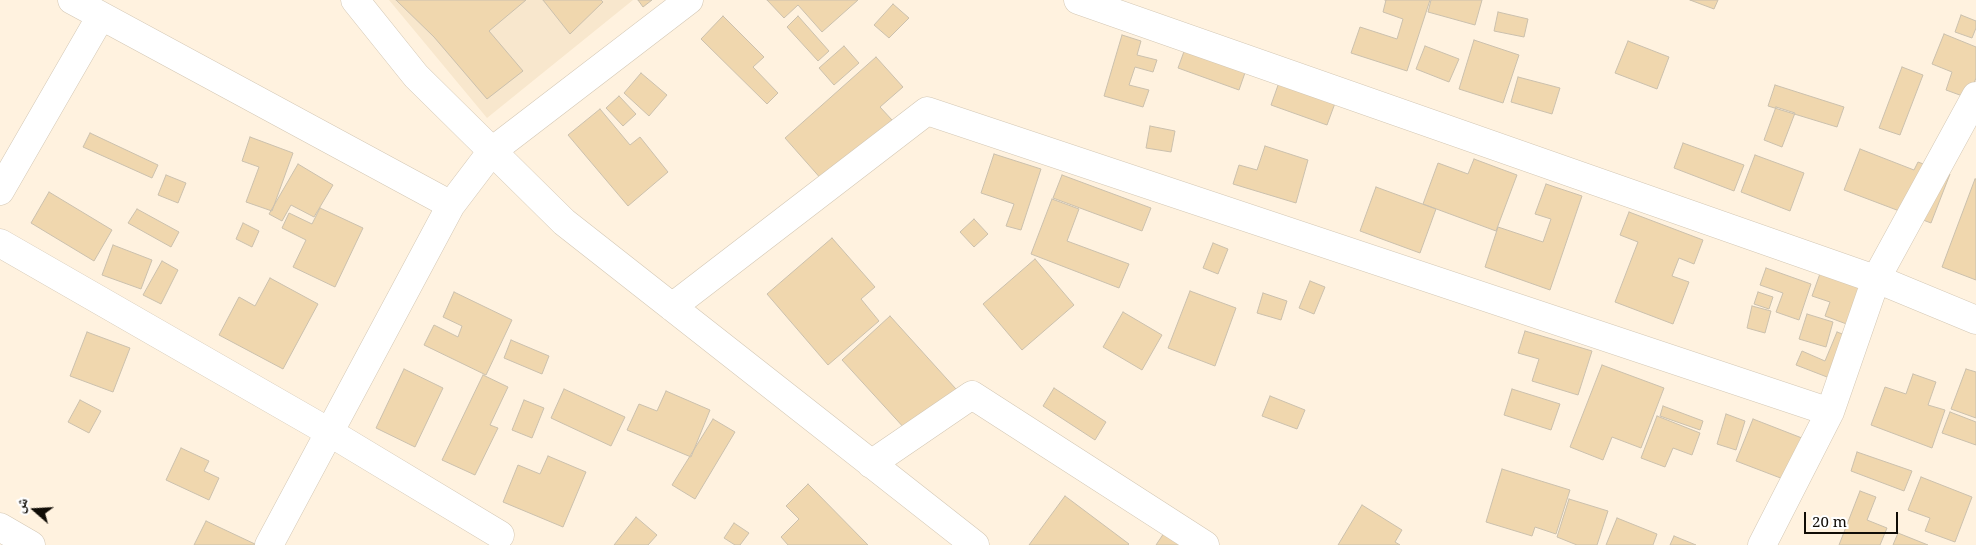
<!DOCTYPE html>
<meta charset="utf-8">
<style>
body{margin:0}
#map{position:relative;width:1976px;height:545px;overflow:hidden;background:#fff2df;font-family:"Noto Serif","Noto Naskh Arabic",serif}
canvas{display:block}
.north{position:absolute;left:10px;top:485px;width:50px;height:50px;-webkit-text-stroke:4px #fff;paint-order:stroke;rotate:289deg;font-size:14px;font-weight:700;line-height:20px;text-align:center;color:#100c06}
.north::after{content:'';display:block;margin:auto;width:18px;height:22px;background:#100c06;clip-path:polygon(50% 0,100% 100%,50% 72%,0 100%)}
.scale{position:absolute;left:1804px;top:512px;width:94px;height:22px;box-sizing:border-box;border:2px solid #100c06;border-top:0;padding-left:6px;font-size:15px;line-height:18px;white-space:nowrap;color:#100c06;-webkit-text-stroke:4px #fff;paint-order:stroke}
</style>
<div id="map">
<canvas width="1976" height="545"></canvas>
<div class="north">ش</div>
<div class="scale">20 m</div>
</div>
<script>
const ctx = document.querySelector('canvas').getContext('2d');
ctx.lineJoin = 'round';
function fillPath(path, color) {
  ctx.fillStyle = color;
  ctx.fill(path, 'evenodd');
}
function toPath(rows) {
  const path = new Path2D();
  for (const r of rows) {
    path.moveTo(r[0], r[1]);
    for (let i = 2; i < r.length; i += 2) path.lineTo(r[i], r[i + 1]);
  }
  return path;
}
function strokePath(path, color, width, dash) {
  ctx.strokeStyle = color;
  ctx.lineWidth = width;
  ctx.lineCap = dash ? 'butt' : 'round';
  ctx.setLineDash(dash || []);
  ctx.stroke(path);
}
fillPath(toPath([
 [389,0,633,0,487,118]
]), '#f8e7cd');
const building = toPath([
 [396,0,526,0,489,31,523,71,487,99,434,37,396,0],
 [543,0,601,0,603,2,570,34,543,0],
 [638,0,652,0,643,7,638,0],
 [767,0,858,0,822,32,798,5,784,18,767,0],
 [1385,0,1430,0,1407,71,1351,53,1360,27,1397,39,1403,19,1383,12,1386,0,1385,0],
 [1431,0,1482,0,1475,25,1428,12,1431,0],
 [1690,0,1718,0,1714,9,1690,0],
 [893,4,909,18,889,38,874,25,893,4],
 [1498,12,1528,19,1524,37,1494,31,1498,12],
 [1961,15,1976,21,1976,28,1972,38,1955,32,1961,15],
 [723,16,764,57,753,67,778,93,767,104,701,39,723,16],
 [798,16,829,51,818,61,787,27,798,16],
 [1944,34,1976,47,1976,78,1968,98,1946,90,1952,72,1932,64,1944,34],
 [1122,35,1141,41,1137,55,1157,60,1153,72,1135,67,1129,85,1149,90,1143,107,1104,96,1122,35],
 [1474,40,1519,55,1503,103,1459,89,1474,40],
 [1628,41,1669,57,1657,89,1615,73,1628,41],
 [844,46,859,63,834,85,819,68,844,46],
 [1186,46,1247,67,1239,90,1178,68,1186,46],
 [1425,46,1459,59,1449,82,1416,69,1425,46],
 [876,57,903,87,880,107,892,120,823,181,785,138,876,57],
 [1902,67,1923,75,1900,135,1879,128,1902,67],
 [641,73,667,95,649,116,624,93,641,73],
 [1282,74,1338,95,1327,125,1271,105,1282,74],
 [1518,77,1560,88,1552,114,1511,102,1518,77],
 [1775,85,1844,107,1837,127,1768,106,1775,85],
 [619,96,636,114,623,126,606,108,619,96],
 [1776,107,1795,113,1782,147,1764,140,1776,107],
 [600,109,630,145,640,137,668,172,628,206,568,135,600,109],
 [1150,126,1175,131,1171,152,1146,148,1150,126],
 [90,133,158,165,152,178,83,147,90,133],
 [250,137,293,153,272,211,246,202,259,167,242,161,250,137],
 [1683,143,1744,165,1734,191,1674,168,1683,143],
 [1265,146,1308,160,1296,203,1233,184,1239,165,1257,170,1265,146],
 [1860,149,1914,170,1918,162,1950,174,1931,223,1844,190,1860,149],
 [994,154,1041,169,1021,230,1006,226,1014,204,981,193,994,154],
 [1755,155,1804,173,1790,211,1741,192,1755,155],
 [1474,159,1517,175,1496,231,1423,204,1438,163,1468,174,1474,159],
 [298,164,333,185,314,217,291,205,282,221,269,214,298,164],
 [166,175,186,183,178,203,158,195,166,175],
 [1062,175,1151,208,1142,231,1053,198,1062,175],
 [1975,179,1976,179,1976,280,1942,267,1975,179],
 [1546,184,1582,196,1550,290,1485,267,1498,227,1543,242,1551,219,1535,214,1546,184],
 [1376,187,1436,209,1420,253,1360,231,1376,187],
 [49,192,112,230,94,261,31,223,49,192],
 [1052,199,1079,209,1067,241,1129,264,1119,288,1031,254,1052,199],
 [320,208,363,228,335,287,293,267,306,240,282,228,289,213,312,224,320,208],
 [137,209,179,232,171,247,128,223,137,209],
 [1629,212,1703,240,1694,264,1679,258,1672,276,1689,282,1673,324,1615,302,1638,242,1620,235,1629,212],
 [974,219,988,234,974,247,960,232,974,219],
 [243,223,259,231,252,247,236,239,243,223],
 [832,238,875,287,861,299,879,321,828,365,767,294,832,238],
 [1213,243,1228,249,1218,274,1203,268,1213,243],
 [113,245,152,260,141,289,102,275,113,245],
 [1035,259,1074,305,1022,350,983,304,1035,259],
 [162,261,178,270,161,304,143,295,162,261],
 [1766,268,1811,284,1799,320,1776,312,1783,293,1760,285,1766,268],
 [1822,268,1876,288,1860,329,1825,316,1830,302,1812,296,1822,268],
 [270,278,318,304,283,369,219,335,239,297,255,306,270,278],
 [1310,281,1325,287,1314,314,1299,308,1310,281],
 [1190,291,1236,308,1215,366,1168,348,1190,291],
 [454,292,512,320,486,375,424,345,434,325,458,337,462,326,443,317,454,292],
 [1758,292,1773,297,1769,309,1754,304,1758,292],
 [1263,293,1287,301,1281,320,1257,313,1263,293],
 [1752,306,1771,311,1765,333,1747,328,1752,306],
 [1123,312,1162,335,1142,370,1103,347,1123,312],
 [1807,314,1833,322,1826,347,1799,339,1807,314],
 [890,316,965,399,917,442,842,360,890,316],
 [1525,331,1592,351,1578,395,1532,381,1539,359,1518,353,1525,331],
 [87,332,130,348,113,392,70,376,87,332],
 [1837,332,1856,339,1840,382,1796,365,1802,351,1825,361,1837,332],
 [511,340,549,356,542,374,504,358,511,340],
 [1602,365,1664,388,1641,448,1612,437,1603,460,1570,447,1602,365],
 [404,369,443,388,415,447,376,428,404,369],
 [1966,369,1976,372,1976,418,1951,409,1966,369],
 [1913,374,1936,382,1928,405,1945,410,1932,448,1871,425,1885,387,1906,394,1913,374],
 [483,375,508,387,490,425,498,428,475,475,442,460,483,375],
 [1054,388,1106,422,1095,440,1043,406,1054,388],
 [564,389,625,417,611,446,551,418,564,389],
 [1512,389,1560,404,1551,430,1504,415,1512,389],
 [666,391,710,410,691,457,627,430,639,404,657,411,666,391],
 [1270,396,1305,410,1297,429,1262,416,1270,396],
 [80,400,101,411,89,433,68,422,80,400],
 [524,400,544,408,532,438,512,430,524,400],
 [1663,406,1703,421,1700,430,1660,416,1663,406],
 [1950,412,1976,422,1976,445,1942,433,1950,412],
 [1726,414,1745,421,1736,450,1717,444,1726,414],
 [1657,416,1700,433,1692,455,1673,448,1665,467,1641,458,1657,416],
 [713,419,735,432,695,499,672,485,713,419],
 [1753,419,1807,440,1791,482,1736,461,1753,419],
 [181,448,209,461,204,471,219,478,209,500,166,480,181,448],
 [1857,452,1912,471,1904,491,1851,471,1857,452],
 [548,456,586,472,563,527,503,502,518,465,540,474,548,456],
 [1502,469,1570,490,1556,534,1535,527,1532,536,1486,522,1502,469],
 [1921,477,1972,497,1955,542,1925,531,1930,518,1908,510,1921,477],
 [808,484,868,545,788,545,781,537,799,519,786,506,808,484],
 [1860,491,1876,497,1867,520,1887,528,1880,545,1839,545,1860,491],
 [1065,496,1129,544,1128,545,1029,545,1065,496],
 [1569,499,1608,511,1597,545,1577,545,1557,537,1569,499],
 [1362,505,1402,530,1395,542,1400,545,1338,545,1362,505],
 [636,517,657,535,648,545,614,545,636,517],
 [1617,518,1657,534,1653,545,1606,545,1617,518],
 [206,521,257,545,194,545,206,521],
 [734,523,749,533,740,545,735,545,724,538,734,523],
 [1166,530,1188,545,1156,545,1166,530],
 [1898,533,1928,545,1893,545,1898,533],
 [1674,536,1696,545,1670,545,1674,536]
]);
fillPath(building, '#f0d7ae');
strokePath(building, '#cbc0ad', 1);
const minor = toPath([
 [72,0,451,205],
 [355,0,416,76,564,222,975,545],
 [1078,0,1889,284,1976,320],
 [0,191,101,16],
 [0,243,329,432,500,535],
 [672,307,927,111,1830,412],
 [871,464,972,395,1205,545],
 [0,527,31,545],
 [269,545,451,205,492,151,689,0],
 [1762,545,1830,412,1876,279,1976,96]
]);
strokePath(minor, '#d3c7b4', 29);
strokePath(minor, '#fff', 28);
</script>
